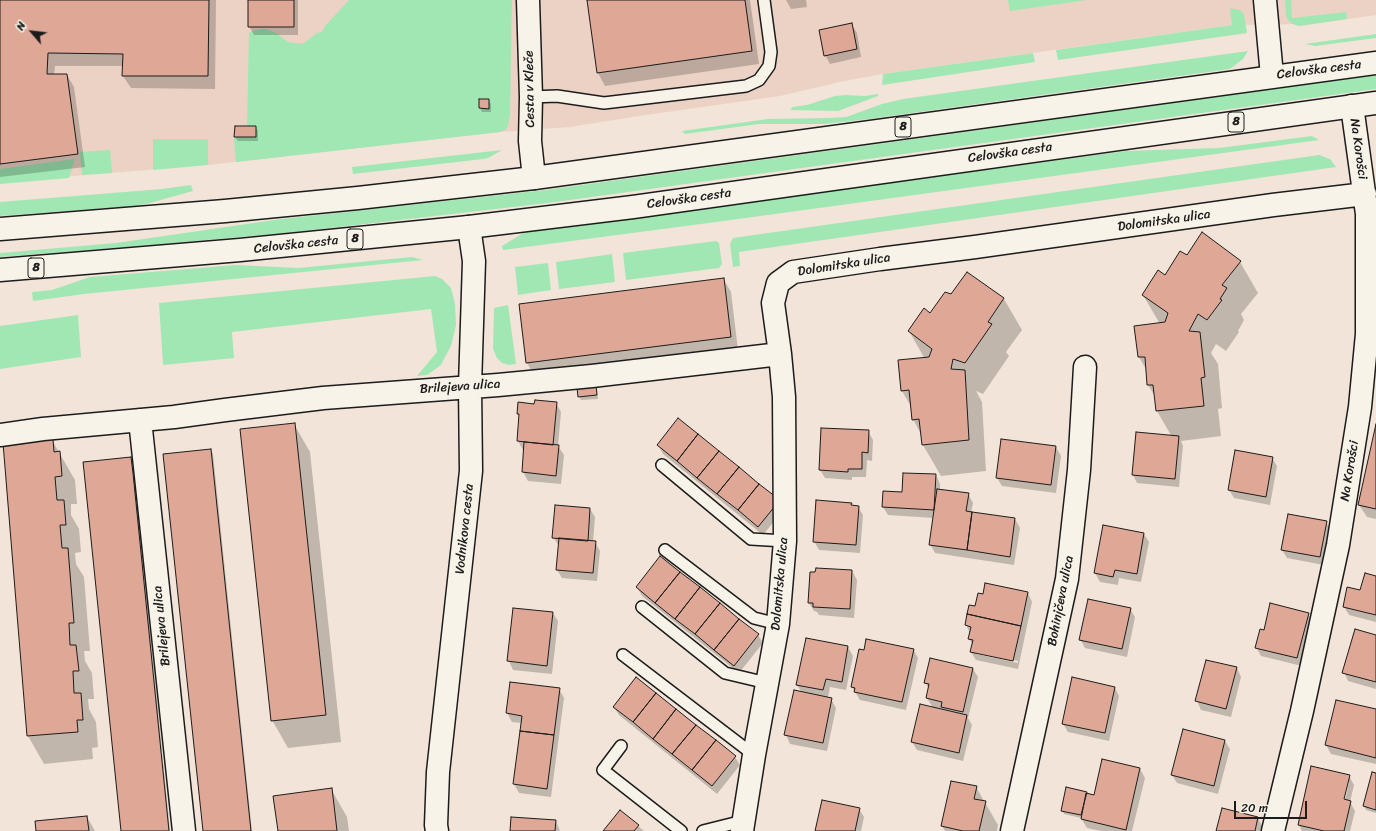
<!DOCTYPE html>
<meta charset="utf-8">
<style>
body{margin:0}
#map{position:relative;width:1376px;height:831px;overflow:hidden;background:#f2e4d8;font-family:Sriracha,sans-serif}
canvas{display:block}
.north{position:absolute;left:12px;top:12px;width:40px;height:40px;-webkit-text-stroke:3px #f7f3e8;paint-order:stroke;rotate:298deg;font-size:11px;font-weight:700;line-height:16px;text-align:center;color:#1c1c1c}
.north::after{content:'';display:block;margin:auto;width:14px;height:18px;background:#1c1c1c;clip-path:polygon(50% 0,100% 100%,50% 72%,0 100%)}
.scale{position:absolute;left:1234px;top:801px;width:73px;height:18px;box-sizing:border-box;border:2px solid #1c1c1c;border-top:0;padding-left:5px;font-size:12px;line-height:14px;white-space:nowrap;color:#1c1c1c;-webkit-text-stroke:3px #f7f3e8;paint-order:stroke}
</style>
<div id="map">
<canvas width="1376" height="831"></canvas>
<div class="north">N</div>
<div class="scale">20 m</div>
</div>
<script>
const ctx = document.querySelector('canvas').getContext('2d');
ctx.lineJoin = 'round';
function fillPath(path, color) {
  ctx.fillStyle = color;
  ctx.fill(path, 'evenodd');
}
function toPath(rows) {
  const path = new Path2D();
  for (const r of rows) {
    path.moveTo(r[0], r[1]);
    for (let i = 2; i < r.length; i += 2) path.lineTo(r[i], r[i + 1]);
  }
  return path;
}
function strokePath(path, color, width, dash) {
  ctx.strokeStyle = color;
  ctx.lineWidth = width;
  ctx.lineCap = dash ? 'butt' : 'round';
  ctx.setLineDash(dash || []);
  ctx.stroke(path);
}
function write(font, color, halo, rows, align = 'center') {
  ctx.font = font + ' Sriracha,sans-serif';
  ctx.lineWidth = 3.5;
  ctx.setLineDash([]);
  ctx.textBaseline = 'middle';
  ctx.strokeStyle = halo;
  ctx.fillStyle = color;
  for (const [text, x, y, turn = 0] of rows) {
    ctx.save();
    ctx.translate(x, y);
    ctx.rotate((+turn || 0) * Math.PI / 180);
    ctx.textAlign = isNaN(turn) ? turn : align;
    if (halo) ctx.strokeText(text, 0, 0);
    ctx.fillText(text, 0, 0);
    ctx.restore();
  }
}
fillPath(toPath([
 [0,0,1376,0,1376,15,1299,26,1293,24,1232,25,883,74,844,81,780,96,639,116,570,127,500,132,208,165,0,182]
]), '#ecd2c4');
fillPath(toPath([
 [349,0,512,0,510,114,508,126,506,129,500,132,236,162,234,137,256,137,256,126,247,126,249,32,261,29,266,29,276,33,288,42,294,43,304,43,317,33,322,32,325,26],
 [1008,0,1087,0,1010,11],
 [1285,0,1291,0,1292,18,1346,12,1347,19,1299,26,1293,24,1289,21,1286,16],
 [1230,8,1240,10,1244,14,1247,33,1058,60,1056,50,1232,25],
 [1376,34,1376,38,1315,46,1305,44],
 [1248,51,1243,59,1230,69,869,119,824,124,759,124,685,134,682,131,768,119,829,118,846,117,882,104,903,99],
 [1033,53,1035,62,882,85,883,74],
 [1376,75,1376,89,548,203,287,233,116,248,0,257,0,253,116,243,281,219,545,190],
 [878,94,878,96,838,111,790,110,793,107,807,105,835,96,846,95,865,96],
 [1312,136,1319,140,716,222,503,250,502,246,525,232,1126,151,1219,148],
 [153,139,208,139,208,165,153,170],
 [110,150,112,173,82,175,80,152],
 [502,150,488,158,483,159,353,174,352,167],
 [1319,155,1330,159,1336,167,739,252,740,266,733,267,730,244,733,238],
 [75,159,69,178,0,184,0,169],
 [191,185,193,191,150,203,136,206,0,216,0,202,162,189],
 [716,241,719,243,722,264,719,268,626,280,623,253],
 [612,254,615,282,559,289,556,262],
 [412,257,423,260,84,294,33,301,32,292,52,290,90,277,236,265,298,268],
 [548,263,551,290,518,295,515,267],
 [435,276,442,279,451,288,455,304,456,325,451,346,444,359,441,365,427,375,417,376,437,352,431,309,232,332,234,358,163,365,159,303],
 [508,305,516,364,509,365,502,363,497,358,493,349,494,308],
 [78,315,81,357,0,369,0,326]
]), '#a1e7b4');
fillPath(toPath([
 [0,0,216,0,215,89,131,88,123,76,123,66,55,66,54,75,67,75,74,87,85,167,0,177],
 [249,0,298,0,298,35,254,35,249,26],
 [588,0,750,0,759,64,605,86,598,73],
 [786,0,806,0,807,7,791,9],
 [852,25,857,33,861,57,830,64,825,55],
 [480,100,489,100,491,104,491,112,482,112,480,108],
 [236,127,256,127,258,131,258,141,238,141,235,137],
 [1187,257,1240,262,1258,293,1241,314,1244,320,1238,331,1239,332,1226,351,1216,344,1211,353,1218,364,1222,408,1218,409,1221,436,1181,441,1183,446,1179,487,1137,483,1133,475,1172,437,1157,411,1156,398,1148,385,1147,371,1139,357,1160,324,1143,295],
 [967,274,1004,299,1022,330,1006,352,1009,356,983,394,976,391,982,402,986,471,941,476,923,445,922,436,913,419,912,408,902,391,925,359,909,331,952,295],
 [724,280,731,292,738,350,534,375,527,363],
 [595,386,597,390,598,399,581,400,579,396],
 [556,403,561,412,558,446,564,455,561,484,528,481,523,472,525,450,523,450,518,441,520,418,518,414],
 [294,424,310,452,341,742,288,748,272,720],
 [1376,428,1376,519,1367,517,1359,505],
 [868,431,873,440,872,461,867,460,866,477,852,477,852,480,825,478,820,470],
 [52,440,75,480,77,504,71,504,71,515,79,529,81,552,75,553,76,564,84,577,90,651,84,651,85,661,92,673,94,699,88,699,89,709,96,722,98,747,92,748,93,759,44,764,28,736],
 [658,445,784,509,763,535,663,454],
 [1056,447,1061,456,1056,493,1002,486,997,478],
 [211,450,213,454,252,831,204,831],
 [130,458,132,462,135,478,170,831,122,831],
 [1272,458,1277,466,1270,505,1234,498,1229,490],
 [936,475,940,484,940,490,968,494,973,503,971,513,1015,519,1020,528,1014,565,935,553,930,544,934,518,888,515,883,507],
 [851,504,853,506,858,507,863,515,860,553,819,550,814,541],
 [590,509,595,517,593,542,595,542,600,551,597,581,562,578,557,570,559,546,553,537],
 [1326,522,1331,531,1324,565,1287,558,1282,550],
 [1103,526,1144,534,1149,542,1141,582,1119,578,1118,585,1100,582,1095,573],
 [852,571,857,580,854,618,819,615,817,612,814,611,809,603],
 [1376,577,1376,622,1349,615,1344,607],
 [637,587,758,635,763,643,739,673,642,596],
 [1028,593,1032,602,1018,669,976,660,971,652,973,645,969,639,970,633,966,625,976,607],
 [976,652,1018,661,1018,663,976,654],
 [1130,609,1135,617,1127,657,1085,648,1080,639],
 [553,613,558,621,552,674,513,670,509,661],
 [1308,614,1313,622,1302,666,1261,656,1256,647,1264,631],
 [1376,636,1376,689,1348,681,1344,672],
 [848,647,853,656,846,690,830,687,828,698,831,699,836,708,827,751,790,744,786,735,802,693,797,685],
 [913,649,918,658,906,710,860,700,852,687,860,650],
 [1237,668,1241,677,1231,717,1201,710,1197,701],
 [973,669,978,677,968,718,972,725,963,761,917,750,912,742,933,708,927,698,929,689,925,682],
 [1115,688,1119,696,1109,741,1068,732,1063,724],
 [559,689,564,698,551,797,519,793,514,784,522,723,512,722,507,713],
 [614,707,735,757,740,765,717,794,619,715],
 [1376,710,1376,764,1331,754,1326,745],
 [1225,741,1230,749,1218,794,1177,783,1172,775],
 [1103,761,1140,769,1145,778,1132,831,1101,831,1087,828,1081,818,1064,814,1062,810,1088,795,1095,797],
 [1376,774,1376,813,1366,810,1364,806],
 [1349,776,1354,785,1350,802,1355,811,1350,831,1302,831,1299,825],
 [1347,782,1349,782,1344,805,1342,804],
 [976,787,998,825,997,831,945,831,942,826],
 [331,789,347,817,349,831,279,831],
 [859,809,864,817,861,831,816,831],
 [620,811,644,831,604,831],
 [87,817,95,831,37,831],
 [1258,818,1262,826,1261,831,1217,831],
 [556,821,560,831,511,831]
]), '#0003');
const building = toPath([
 [0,0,209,0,208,76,122,76,123,54,48,53,47,74,67,74,78,154,0,164,0,0],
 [248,0,294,0,294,27,248,27,248,0],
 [587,0,745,0,752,51,597,73,587,0],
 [852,23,857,49,824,56,819,30,852,23],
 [479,99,489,99,489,109,479,108,479,99],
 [235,126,256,126,256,137,234,137,235,126],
 [1202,232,1241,261,1222,285,1227,288,1220,299,1222,300,1207,320,1198,314,1189,331,1200,332,1205,377,1201,378,1204,406,1156,411,1153,385,1147,385,1145,357,1138,357,1134,326,1165,322,1168,313,1142,295,1158,270,1165,275,1180,251,1187,255,1202,232],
 [967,272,1004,298,988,322,992,324,965,363,953,359,951,369,965,370,969,440,922,445,919,419,912,420,909,390,901,391,898,360,929,357,932,349,908,331,924,308,930,313,945,292,951,294,967,272],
 [724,278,731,337,526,363,519,304,724,278],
 [596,385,597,395,578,397,577,388,596,385],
 [535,400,557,402,553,445,517,441,519,414,517,414,518,402,534,404,535,400],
 [678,418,698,434,677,461,657,445,678,418],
 [295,423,326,715,271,721,240,429,295,423],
 [1376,424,1376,509,1358,505,1376,424],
 [821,428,869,430,868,453,862,452,862,469,848,469,848,472,819,470,821,428],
 [1136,432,1179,436,1175,479,1132,475,1136,432],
 [698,434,719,451,697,478,677,461,698,434],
 [53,439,54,452,60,451,62,476,55,477,57,500,64,500,66,525,60,525,62,548,68,548,74,623,69,623,70,645,76,645,79,671,73,671,74,693,81,693,83,720,77,720,78,732,27,736,3,443,53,439],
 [1001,439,1056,446,1051,485,996,478,1001,439],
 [524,442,559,445,556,476,522,472,524,442],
 [211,449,251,831,203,831,163,454,211,449],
 [1235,450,1273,457,1266,497,1228,490,1235,450],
 [719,451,739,467,717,494,697,478,719,451],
 [131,457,133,473,169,831,121,831,84,471,83,462,131,457],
 [739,467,759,484,738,510,717,494,739,467],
 [903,473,936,474,934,510,882,507,883,491,902,492,903,473],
 [759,484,780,500,758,527,738,510,759,484],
 [937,489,969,493,966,511,972,512,967,550,929,545,937,489],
 [816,500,852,503,851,505,859,506,856,545,813,542,816,500],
 [555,505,590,508,588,541,552,538,555,505],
 [972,512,1015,518,1010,557,967,550,972,512],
 [1288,514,1327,521,1320,557,1281,550,1288,514],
 [1103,525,1144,533,1137,574,1115,570,1113,577,1094,573,1103,525],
 [559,538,596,541,593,573,556,570,559,538],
 [660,556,680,572,655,603,636,587,660,556],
 [816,568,852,570,850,609,813,607,813,603,808,603,810,572,815,572,816,568],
 [680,572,700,587,675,619,655,603,680,572],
 [1365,573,1376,576,1376,615,1343,607,1347,587,1360,590,1365,573],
 [985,583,1028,592,1021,626,967,614,969,605,975,606,978,593,983,594,985,583],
 [700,587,720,603,695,634,675,619,700,587],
 [1088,599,1131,608,1122,649,1079,640,1088,599],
 [720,603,739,619,714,650,695,634,720,603],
 [1270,603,1309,613,1297,658,1255,648,1260,629,1264,630,1270,603],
 [513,608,553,612,547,666,507,661,513,608],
 [967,614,1021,626,1013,661,970,652,973,640,968,639,971,627,965,625,967,614],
 [739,619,759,634,734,666,714,650,739,619],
 [1355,629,1376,635,1376,682,1342,673,1355,629],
 [806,638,848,646,842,682,826,679,823,690,796,685,806,638],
 [866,639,914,649,902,702,854,692,855,688,851,687,859,649,864,650,866,639],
 [930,658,973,668,963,712,941,707,942,702,926,698,929,684,924,683,930,658],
 [1206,660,1237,667,1226,709,1195,701,1206,660],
 [636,677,656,693,633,722,613,707,636,677],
 [1072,677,1115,687,1105,733,1062,724,1072,677],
 [510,682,560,688,554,735,520,731,522,716,506,713,510,682],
 [794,690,832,698,823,743,784,735,794,690],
 [656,693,676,709,653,739,633,722,656,693],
 [1336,700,1376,709,1376,758,1325,745,1336,700],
 [920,704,967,715,959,753,911,742,920,704],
 [676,709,696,725,672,754,653,739,676,709],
 [696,725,716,740,692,770,672,754,696,725],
 [1183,729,1225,740,1214,786,1171,775,1183,729],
 [520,731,554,735,547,789,513,784,520,731],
 [716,740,736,756,712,786,692,770,716,740],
 [1102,759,1140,768,1126,830,1081,819,1086,793,1094,795,1102,759],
 [1311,766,1350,775,1344,799,1351,801,1344,831,1324,831,1298,825,1311,766],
 [1372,772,1376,773,1376,810,1363,806,1372,772],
 [951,781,977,786,974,799,986,801,979,831,963,831,941,826,951,781],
 [1066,787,1087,792,1081,815,1061,811,1066,787],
 [332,788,337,831,278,831,273,796,332,788],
 [822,800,860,808,855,831,815,831,822,800],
 [1222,808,1258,817,1255,831,1216,831,1222,808],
 [620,810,639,825,634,831,603,831,620,810],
 [87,816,89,831,36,831,35,821,87,816],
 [511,817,556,820,555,831,510,831,511,817]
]);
fillPath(building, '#dea796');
strokePath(building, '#1c1c1c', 1);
const lane = toPath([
 [531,97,557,96,604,103,746,86,759,80,769,66,771,52,764,0],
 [662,465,751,539,785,541],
 [665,550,754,618,778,624],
 [642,607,725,673,767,683],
 [623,655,754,755],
 [621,746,603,770,681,831],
 [703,831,743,821]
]);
const street = toPath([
 [528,0,531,97,530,141,534,178],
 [1265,0,1272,76],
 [140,420,184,831],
 [0,435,43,429,174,417,225,410,323,398,498,385,592,376,780,354],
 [437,831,436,825,438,772,471,471,470,386,474,261,469,227],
 [742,831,754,755,778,624,785,541,784,397,780,354,773,303,778,283,793,272,880,259,975,247,1273,205,1365,194],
 [1012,831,1067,579,1079,470,1085,367],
 [1273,831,1302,711,1338,545,1360,407,1367,334,1367,214,1352,106]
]);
const primary = toPath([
 [0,229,225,211,358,198,534,178,1376,63],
 [0,270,240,250,469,227,633,207,1376,103]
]);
strokePath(lane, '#1c1c1c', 14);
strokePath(street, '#1c1c1c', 25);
strokePath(primary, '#1c1c1c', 25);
strokePath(lane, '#f7f3e8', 11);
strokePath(street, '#f7f3e8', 22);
strokePath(primary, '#f7f3e8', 22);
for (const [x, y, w] of [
 [1236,122,16],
 [903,127,16],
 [355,239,16],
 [36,268,16]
]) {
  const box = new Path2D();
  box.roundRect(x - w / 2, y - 10, w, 20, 3);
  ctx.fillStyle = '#f7f3e8';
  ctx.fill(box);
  strokePath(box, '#1c1c1c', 1);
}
write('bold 12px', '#1c1c1c', null, [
 ["8",1236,122],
 ["8",903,127],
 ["8",355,239],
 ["8",36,268]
]);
write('13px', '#1c1c1c', '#f7f3e8', [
 ["Celovška cesta",1319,70,-7],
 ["Cesta v Kleče",530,89,-91],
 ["Na Korošci",1358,149,82],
 ["Celovška cesta",1010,153,-8],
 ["Celovška cesta",689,199,-8],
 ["Dolomitska ulica",1164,221,-8],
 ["Celovška cesta",296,245,-6],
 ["Dolomitska ulica",844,265,-9],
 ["Brilejeva ulica",460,387,-4],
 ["Na Korošci",1350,471,-81],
 ["Vodnikova cesta",465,529,-84],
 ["Dolomitska ulica",780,584,-85],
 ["Bohinjčeva ulica",1061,601,-79],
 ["Brilejeva ulica",162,626,-96]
]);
</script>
